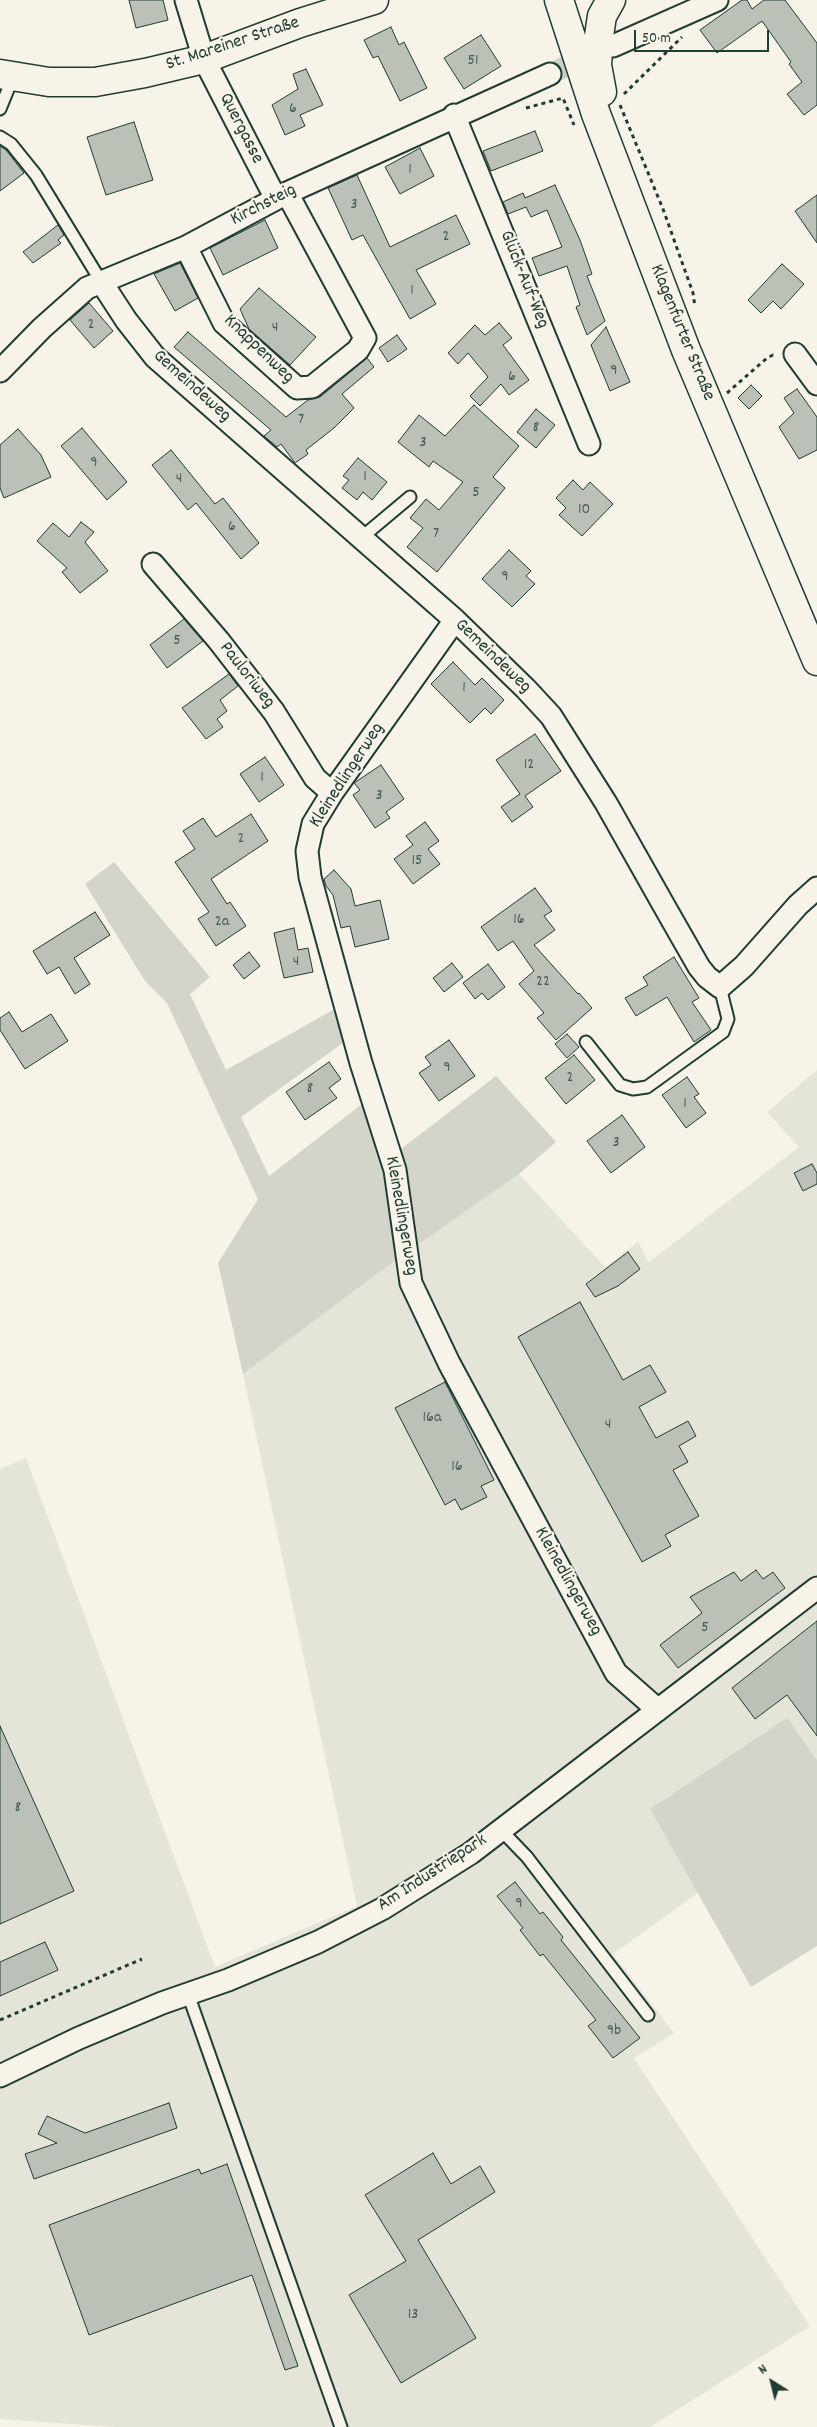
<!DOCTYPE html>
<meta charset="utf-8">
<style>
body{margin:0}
#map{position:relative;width:817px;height:2427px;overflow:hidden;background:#f7f3e8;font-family:Dekko,sans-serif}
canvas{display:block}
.north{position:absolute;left:747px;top:2357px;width:50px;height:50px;-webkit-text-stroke:4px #f7f3e8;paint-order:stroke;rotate:324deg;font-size:14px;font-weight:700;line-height:20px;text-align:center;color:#1f3d34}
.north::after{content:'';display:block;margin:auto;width:18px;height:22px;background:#1f3d34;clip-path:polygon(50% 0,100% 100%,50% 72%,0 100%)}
.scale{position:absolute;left:634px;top:30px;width:135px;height:22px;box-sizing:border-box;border:2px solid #1f3d34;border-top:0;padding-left:6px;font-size:15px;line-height:18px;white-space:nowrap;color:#1f3d34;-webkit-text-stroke:4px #f7f3e8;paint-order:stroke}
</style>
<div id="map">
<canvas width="817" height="2427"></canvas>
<div class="north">N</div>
<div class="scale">50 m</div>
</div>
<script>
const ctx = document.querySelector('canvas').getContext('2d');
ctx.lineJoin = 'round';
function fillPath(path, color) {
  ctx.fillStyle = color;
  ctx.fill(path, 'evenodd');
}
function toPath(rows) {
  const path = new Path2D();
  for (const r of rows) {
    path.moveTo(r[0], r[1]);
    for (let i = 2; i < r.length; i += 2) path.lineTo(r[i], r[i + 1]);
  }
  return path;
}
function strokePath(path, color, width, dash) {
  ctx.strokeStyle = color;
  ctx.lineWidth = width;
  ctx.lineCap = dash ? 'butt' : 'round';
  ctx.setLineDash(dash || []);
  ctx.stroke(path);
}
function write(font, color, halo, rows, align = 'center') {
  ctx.font = font + ' Dekko,sans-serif';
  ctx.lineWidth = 4.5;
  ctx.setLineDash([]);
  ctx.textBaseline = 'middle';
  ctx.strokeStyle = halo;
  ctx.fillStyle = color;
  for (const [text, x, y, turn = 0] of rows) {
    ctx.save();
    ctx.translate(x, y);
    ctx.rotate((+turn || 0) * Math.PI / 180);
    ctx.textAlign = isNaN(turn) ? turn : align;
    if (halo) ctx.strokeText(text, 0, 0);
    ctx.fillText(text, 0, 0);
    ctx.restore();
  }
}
fillPath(toPath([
 [817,1070,817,1760,787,1719,650,1809,698,1893,613,1954,674,2033,634,2058,810,2326,650,2427,116,2427,0,2419,0,1469,26,1458,215,1967,357,1906,243,1374,378,1273,519,1174,605,1267,638,1242,649,1262,799,1147,767,1112]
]), '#e5e4d9');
fillPath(toPath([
 [114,862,210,977,190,994,226,1070,342,1005,351,1037,241,1117,269,1176,366,1101,380,1161,401,1149,496,1076,556,1142,519,1174,378,1273,243,1374,218,1263,258,1199,167,1003,145,981,85,884],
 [787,1718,817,1760,817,1946,751,1987,650,1809]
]), '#d3d5ca');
const building = toPath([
 [129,0,163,0,168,20,136,28,129,0],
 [742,0,747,0,752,9,764,0,785,0,817,43,817,105,804,115,787,94,802,82,789,64,791,62,762,21,717,53,700,30,742,0],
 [391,27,399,45,404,42,427,88,400,101,378,56,373,58,364,40,391,27],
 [481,35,501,66,464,89,444,58,481,35],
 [306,69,323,105,300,115,305,126,285,135,272,105,298,89,293,74,306,69],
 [134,122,153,180,106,195,87,137,134,122],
 [535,131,543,151,491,171,483,151,535,131],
 [0,146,6,150,24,173,0,191,0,146],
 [420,148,434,176,400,194,385,167,420,148],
 [357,175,390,247,456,215,470,244,416,270,436,304,410,319,363,235,352,240,328,188,357,175],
 [555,185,580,240,592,274,587,276,605,321,587,335,576,307,580,305,567,266,539,276,532,258,562,247,547,210,531,217,526,207,508,214,503,202,523,193,525,198,555,185],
 [817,195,817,243,795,211,817,195],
 [265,220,278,248,223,275,210,248,265,220],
 [58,225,64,235,58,240,61,243,33,263,23,252,58,225],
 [180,263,198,298,175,311,154,274,180,263],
 [782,264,804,284,781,309,773,301,761,313,748,300,782,264],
 [259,288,316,337,290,365,249,329,240,309,259,288],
 [89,303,113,331,94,348,70,320,89,303],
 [499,323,512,338,503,345,529,380,509,395,501,384,480,406,470,396,488,377,468,353,458,364,448,353,475,325,485,335,499,323],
 [606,327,630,382,610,391,591,345,606,327],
 [188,332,286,417,308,400,320,397,367,358,374,367,342,394,354,408,334,428,306,450,308,454,295,463,281,444,277,447,264,436,271,430,174,347,188,332],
 [397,335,407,349,388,362,379,348,397,335],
 [751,385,762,396,749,409,738,398,751,385],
 [797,389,817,417,817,450,799,459,779,427,794,413,784,398,797,389],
 [474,405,519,446,493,477,505,488,437,572,407,547,423,528,410,518,426,499,439,510,463,482,433,461,429,467,398,442,419,415,445,436,474,405],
 [536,409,555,425,536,448,517,432,536,409],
 [82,428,127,482,107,500,61,446,82,428],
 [18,429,41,455,51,477,4,498,0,488,0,445,18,429],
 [171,450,215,504,223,498,259,543,241,559,196,503,188,510,152,465,171,450],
 [358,458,387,482,372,500,363,492,357,500,342,488,349,480,343,476,358,458],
 [573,480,583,490,590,482,613,504,582,536,559,515,566,508,556,498,573,480],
 [81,522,94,532,85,542,108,571,80,593,62,572,67,568,37,541,53,523,69,537,81,522],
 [509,550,531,571,526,576,535,584,512,607,482,579,509,550],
 [184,619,203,641,167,668,150,645,184,619],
 [453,662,475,685,482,678,504,700,491,714,485,708,470,723,431,684,453,662],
 [229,674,238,686,220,700,227,711,217,719,223,727,206,739,182,708,229,674],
 [535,734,561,771,525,796,533,807,512,822,501,807,520,794,496,760,535,734],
 [265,757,284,785,259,802,240,774,265,757],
 [381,765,404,799,386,812,390,818,375,828,353,795,360,790,354,783,381,765],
 [251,814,268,841,211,879,227,904,230,902,246,926,216,946,198,919,209,912,175,862,195,849,183,831,203,818,216,837,251,814],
 [425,822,439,841,428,849,440,864,413,884,394,859,413,845,406,836,425,822],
 [334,870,351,889,355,906,380,900,389,939,355,947,350,926,341,928,333,895,326,886,324,879,334,870],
 [535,888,552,911,544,916,555,930,534,945,578,994,579,993,592,1008,556,1040,537,1018,544,1013,519,984,534,971,513,941,498,951,481,927,535,888],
 [95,912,110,935,74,958,90,984,75,994,59,967,47,974,33,951,95,912],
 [294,928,298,950,308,948,313,972,284,978,274,933,294,928],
 [249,952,260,966,244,979,233,965,249,952],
 [674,957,699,998,692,1002,711,1030,694,1042,667,997,636,1016,625,998,648,985,643,977,674,957],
 [452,963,463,977,444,992,433,978,452,963],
 [488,964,505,987,488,1000,482,993,475,999,463,983,488,964],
 [9,1012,22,1032,51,1014,68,1041,25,1069,0,1030,0,1018,9,1012],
 [567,1034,579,1047,567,1058,555,1044,567,1034],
 [449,1040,475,1076,439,1101,419,1073,431,1065,425,1057,449,1040],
 [574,1055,595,1080,566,1104,545,1078,574,1055],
 [329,1062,341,1079,329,1088,337,1098,305,1120,286,1092,329,1062],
 [687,1077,699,1094,694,1097,706,1113,686,1128,662,1095,687,1077],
 [622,1115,645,1147,611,1173,587,1141,622,1115],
 [812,1164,817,1173,817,1184,803,1191,794,1173,812,1164],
 [628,1252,640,1269,618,1286,595,1297,586,1284,628,1252],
 [580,1302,623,1380,650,1365,666,1392,639,1407,656,1438,688,1421,696,1436,679,1446,688,1462,673,1470,699,1516,665,1535,671,1546,642,1562,518,1337,580,1302],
 [445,1382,494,1480,481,1486,487,1497,461,1510,455,1499,445,1505,395,1408,445,1382],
 [756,1570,763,1579,773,1572,785,1588,678,1668,660,1645,702,1613,690,1597,734,1572,741,1581,756,1570],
 [817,1621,817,1736,787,1695,755,1719,732,1688,817,1621],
 [0,1726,74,1891,0,1924,0,1726],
 [515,1882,540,1914,543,1912,563,1937,561,1940,640,2038,613,2058,588,2026,596,2020,543,1954,540,1956,520,1930,523,1928,497,1896,515,1882],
 [45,1942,58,1970,0,1996,0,1962,45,1942],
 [169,2103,177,2128,34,2179,25,2154,57,2143,38,2134,47,2116,85,2133,169,2103],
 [433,2153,451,2184,480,2166,495,2192,418,2240,476,2338,401,2383,349,2295,406,2261,365,2195,433,2153],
 [227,2164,298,2366,285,2370,252,2275,89,2335,49,2225,199,2169,201,2174,227,2164]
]);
fillPath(building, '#bbc1b6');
strokePath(building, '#1f3d34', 1);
strokePath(toPath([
 [550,74,593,54]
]), '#cccfc4', 21, [21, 11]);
const lane = toPath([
 [0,109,13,77],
 [0,137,11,144,36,175,102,283],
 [361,538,410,497],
 [586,1042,620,1085,633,1089,647,1087,723,1032,728,1019,720,987],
 [501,1830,527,1857,648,2015],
 [188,1994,341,2427]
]);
const street = toPath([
 [186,0,204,59,276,199],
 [613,46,717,0],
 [454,115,589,444],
 [186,247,224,323,297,388,312,387,358,350,365,338,287,193],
 [102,283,126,320,155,357,455,620,526,689,551,716,606,803,667,911,699,967,707,977,720,987,744,966,798,905,817,888],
 [795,354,817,384],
 [0,371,42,328,87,288,186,247,287,193,550,74],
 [153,564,219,641,274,712,315,778,332,793],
 [455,620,332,793,313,824,307,851,310,877,361,1063,395,1170,411,1283,449,1363,616,1673,658,1710],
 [0,2076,79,2038,162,2003,228,1980,318,1942,382,1909,471,1853,817,1588]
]);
const secondary = toPath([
 [0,74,49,82,95,82,145,73,204,59,300,23,374,0]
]);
const primary = toPath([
 [559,0,596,114,686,350,817,661],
 [602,92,597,65,599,36,602,16,611,0]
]);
strokePath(lane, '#1f3d34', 15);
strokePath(street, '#1f3d34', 25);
strokePath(secondary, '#1f3d34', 31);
strokePath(primary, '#1f3d34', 31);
strokePath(toPath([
 [624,94,682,37],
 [620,105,663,209,693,293,695,307],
 [526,108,563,98,574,125],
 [727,393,767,358,773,355,776,356],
 [0,2020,142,1959]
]), '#1f3d34', 3, [4, 4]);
strokePath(lane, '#f7f3e8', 11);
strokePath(street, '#f7f3e8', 21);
strokePath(secondary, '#f7f3e8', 28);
strokePath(primary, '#f7f3e8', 28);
write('16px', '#465e54', null, [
 ["51",473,62],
 ["6",293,110],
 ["1",410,171],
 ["3",354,206],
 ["2",446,238],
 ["1",412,292],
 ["2",91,326],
 ["4",275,329],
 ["9",614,372],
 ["6",512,378],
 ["7",301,421],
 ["8",536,429],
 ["3",423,444],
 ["9",94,464],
 ["1",365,478],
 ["4",179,480],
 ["5",476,494],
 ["10",584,511],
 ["6",232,528],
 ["7",436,535],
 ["9",505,578],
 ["5",177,642],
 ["1",464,689],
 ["12",529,766],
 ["1",262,779],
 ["3",379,797],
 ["2",241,840],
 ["15",417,862],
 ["16",519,921],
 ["2a",222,923],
 ["4",296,963],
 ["22",543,983],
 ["9",447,1069],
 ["2",570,1079],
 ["8",310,1090],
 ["1",685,1105],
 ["3",616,1144],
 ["16a",432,1419],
 ["4",608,1426],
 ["16",457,1468],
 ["5",705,1629],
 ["8",18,1809],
 ["9",519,1905],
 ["9b",614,2032],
 ["13",413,2316]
]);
write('19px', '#1f3d34', '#f7f3e8', [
 ["St. Mareiner Straße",233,45,-18],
 ["Quergasse",240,129,63],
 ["Kirchsteig",264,206,-27],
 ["Glück-Auf-Weg",523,280,68],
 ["Klagenfurter Straße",681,333,68],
 ["Knappenweg",258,350,44],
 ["Gemeindeweg",191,387,42],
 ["Gemeindeweg",492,657,44],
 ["Pauloriweg",246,676,52],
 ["Kleinedlingerweg",348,776,-57],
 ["Kleinedlingerweg",400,1216,80],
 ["Kleinedlingerweg",567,1582,61],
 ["Am Industriepark",433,1874,-33]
]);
</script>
